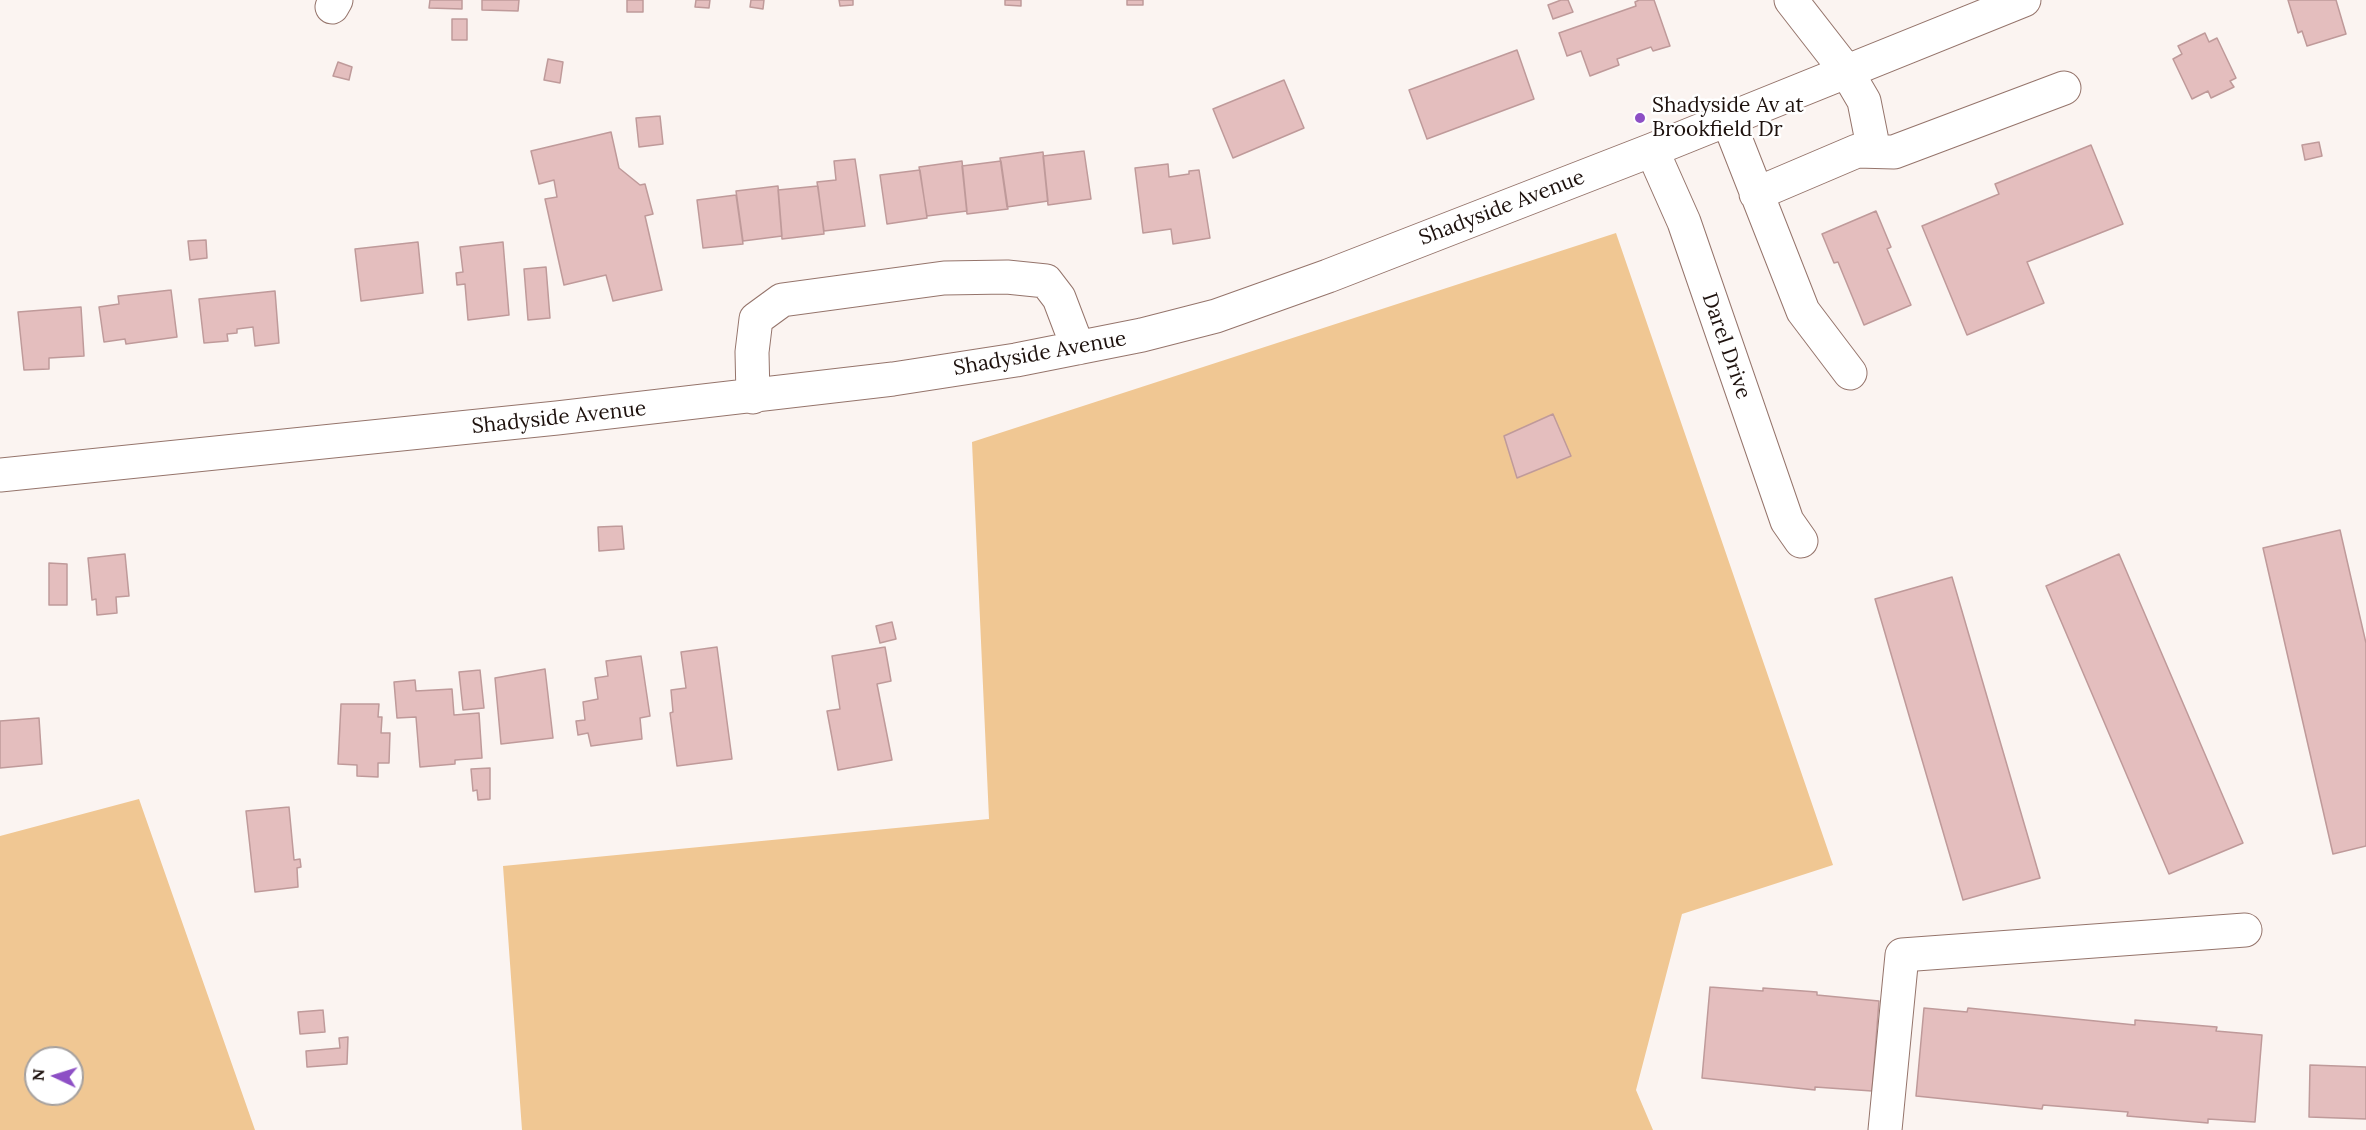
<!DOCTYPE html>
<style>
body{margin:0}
#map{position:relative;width:2366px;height:1130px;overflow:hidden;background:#fbf4f1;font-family:Lora,serif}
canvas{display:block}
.north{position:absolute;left:24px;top:1046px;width:60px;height:60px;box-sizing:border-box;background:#fff;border:2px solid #a5a09e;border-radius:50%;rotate:274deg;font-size:16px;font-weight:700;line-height:24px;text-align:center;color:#1d110d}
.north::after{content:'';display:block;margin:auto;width:21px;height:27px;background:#8d4fc5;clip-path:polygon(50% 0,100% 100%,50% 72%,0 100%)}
</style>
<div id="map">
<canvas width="2366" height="1130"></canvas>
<div class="north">N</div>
</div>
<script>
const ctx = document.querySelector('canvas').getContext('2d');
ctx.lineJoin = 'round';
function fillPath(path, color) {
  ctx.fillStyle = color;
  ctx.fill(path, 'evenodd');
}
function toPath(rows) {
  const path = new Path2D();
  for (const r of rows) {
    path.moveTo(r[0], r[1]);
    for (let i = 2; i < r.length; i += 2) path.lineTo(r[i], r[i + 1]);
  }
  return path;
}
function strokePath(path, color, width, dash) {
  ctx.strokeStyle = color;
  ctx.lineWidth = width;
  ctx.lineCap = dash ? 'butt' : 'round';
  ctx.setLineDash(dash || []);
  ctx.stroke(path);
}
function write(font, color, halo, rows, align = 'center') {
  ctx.font = font + ' Lora,serif';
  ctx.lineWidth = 5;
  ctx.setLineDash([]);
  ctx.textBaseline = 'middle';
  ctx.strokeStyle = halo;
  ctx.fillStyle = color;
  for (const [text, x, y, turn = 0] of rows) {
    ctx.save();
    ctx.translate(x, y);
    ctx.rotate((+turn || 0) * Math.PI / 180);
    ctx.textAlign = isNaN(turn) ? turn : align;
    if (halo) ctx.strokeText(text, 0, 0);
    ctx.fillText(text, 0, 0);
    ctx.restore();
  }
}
fillPath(toPath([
 [1616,233,1833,865,1682,914,1636,1090,1653,1130,522,1130,503,866,989,819,972,442],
 [139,799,255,1130,0,1130,0,836],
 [36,1058,72,1058,72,1094,36,1094]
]), '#f0c793');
const building = toPath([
 [430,0,462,0,462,9,429,8,430,0],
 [482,0,519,0,518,11,482,10,482,0],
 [627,0,643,0,643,12,627,12,627,0],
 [696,0,710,0,709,8,695,7,696,0],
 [751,0,764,0,763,9,750,7,751,0],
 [839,0,853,0,853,5,840,6,839,0],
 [1005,0,1021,0,1021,6,1005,5,1005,0],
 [1127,0,1143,0,1143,5,1127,5,1127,0],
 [1561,0,1568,0,1573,12,1553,19,1548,5,1561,0],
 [1639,0,1654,0,1670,46,1653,51,1651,47,1617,59,1619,65,1590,76,1581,51,1567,56,1559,33,1636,6,1635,2,1639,0],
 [2288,0,2336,0,2346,34,2307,46,2302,31,2298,33,2288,0],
 [452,19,467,19,467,40,452,40,452,19],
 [2205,33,2209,42,2217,38,2236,78,2230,81,2234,87,2211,98,2208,91,2192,99,2173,59,2182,54,2178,46,2205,33],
 [1517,50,1534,99,1427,139,1409,90,1517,50],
 [548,59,563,62,560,83,544,80,548,59],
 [338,62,352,67,349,80,333,76,338,62],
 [1284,80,1304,128,1233,158,1213,109,1284,80],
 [660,116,663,144,639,147,636,118,660,116],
 [611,132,619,168,640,185,645,184,653,214,645,216,662,290,613,301,606,275,564,285,545,199,557,197,554,180,539,184,531,151,611,132],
 [2319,142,2322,156,2305,160,2302,145,2319,142],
 [2091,145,2123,224,2027,262,2044,303,1967,335,1922,226,1999,194,1995,184,2091,145],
 [1084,151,1091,199,1048,205,1043,156,1084,151],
 [1043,152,1048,201,1007,207,1000,158,1043,152],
 [855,159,865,226,824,231,817,182,836,180,834,161,855,159],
 [962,161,967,211,927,216,919,167,962,161],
 [1001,161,1008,209,967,214,962,166,1001,161],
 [1168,164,1169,177,1189,174,1189,171,1199,170,1210,238,1173,244,1171,229,1143,233,1135,168,1168,164],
 [920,170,927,218,887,224,880,175,920,170],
 [778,186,782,236,743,241,736,191,778,186],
 [818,186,824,234,782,239,778,190,818,186],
 [736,195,743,244,703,248,697,200,736,195],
 [1876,211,1891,247,1887,249,1911,305,1864,325,1838,262,1834,263,1822,234,1876,211],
 [206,240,207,258,190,260,188,241,206,240],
 [418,242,423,293,361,301,355,249,418,242],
 [503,242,509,315,468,320,465,284,457,285,456,273,463,272,460,247,503,242],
 [546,267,550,318,528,320,524,269,546,267],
 [171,290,177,337,126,344,125,339,104,342,99,307,119,304,118,296,171,290],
 [275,291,279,343,255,346,253,327,237,329,237,333,227,334,228,341,204,343,199,299,275,291],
 [81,307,84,356,49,358,49,369,24,370,18,312,81,307],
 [1553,414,1571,456,1517,478,1504,436,1553,414],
 [622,526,624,549,599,551,598,527,622,526],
 [2340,530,2366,643,2366,846,2333,854,2263,548,2340,530],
 [125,554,129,596,116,597,117,613,97,615,96,599,92,600,88,558,125,554],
 [2119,554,2243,843,2169,874,2046,586,2119,554],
 [49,563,67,564,67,605,49,605,49,563],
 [1952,577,2040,878,1963,900,1875,599,1952,577],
 [892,622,896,639,880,643,876,626,892,622],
 [717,647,732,759,677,766,670,713,673,712,671,690,686,688,681,652,717,647],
 [885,647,891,681,877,684,892,760,838,770,827,711,840,709,832,656,885,647],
 [641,656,650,716,640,718,642,739,591,746,588,733,578,735,576,721,585,720,583,702,598,699,595,678,608,676,606,661,641,656],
 [545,669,553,738,501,744,495,678,545,669],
 [480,670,484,708,463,710,459,672,480,670],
 [415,680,416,691,452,689,454,715,479,713,482,758,455,760,455,764,420,767,416,717,397,718,394,682,415,680],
 [341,704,379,704,378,717,382,717,381,733,390,733,389,763,378,763,378,777,357,776,357,765,338,764,341,704],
 [39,718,42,764,0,768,0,721,39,718],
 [490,768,490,799,478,800,477,790,473,791,471,769,490,768],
 [289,807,294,860,300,859,301,867,297,868,298,887,255,892,246,811,289,807],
 [1710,987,1763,991,1763,988,1817,992,1817,995,1879,1001,1872,1091,1815,1087,1815,1090,1702,1078,1710,987],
 [1924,1008,1967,1012,1968,1008,2135,1025,2135,1020,2217,1027,2216,1031,2262,1035,2255,1122,2208,1119,2208,1123,2127,1116,2128,1112,2043,1105,2042,1109,1916,1096,1924,1008],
 [323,1010,325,1032,300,1034,298,1012,323,1010],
 [348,1037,347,1064,307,1067,306,1051,340,1048,339,1038,348,1037],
 [2310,1065,2366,1067,2366,1119,2309,1117,2310,1065]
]);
fillPath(building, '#e4bebe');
strokePath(building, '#bf9a9a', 1.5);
const minor = toPath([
 [1791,0,1847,72,1864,101,1874,151],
 [332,7,336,0],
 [1728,120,1803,311,1850,373],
 [1652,150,1684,222,1787,521,1801,541],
 [1756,194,1857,151,1894,152,2064,88],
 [753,397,752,352,756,319,782,300,944,278,1007,277,1046,281,1059,298,1078,348],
 [0,475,557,418,893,379,1016,360,1142,335,1216,316,1328,276,1652,150,2024,0],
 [1885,1130,1902,955,2245,930]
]);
strokePath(minor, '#95746b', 35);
strokePath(minor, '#fff', 33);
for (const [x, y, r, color] of [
 [1640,118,6,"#8d4fc5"]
]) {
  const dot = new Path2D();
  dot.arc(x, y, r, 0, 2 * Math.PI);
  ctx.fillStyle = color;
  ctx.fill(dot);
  strokePath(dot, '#fff', 2);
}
write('21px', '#1d110d', '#fff', [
 ["Shadyside Av at",1652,106],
 ["Brookfield Dr",1652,130]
], 'left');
write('21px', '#1d110d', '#fff', [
 ["Shadyside Avenue",1502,208,-21],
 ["Darel Drive",1726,346,71],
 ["Shadyside Avenue",1040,354,-10],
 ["Shadyside Avenue",559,418,-6]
]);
</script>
